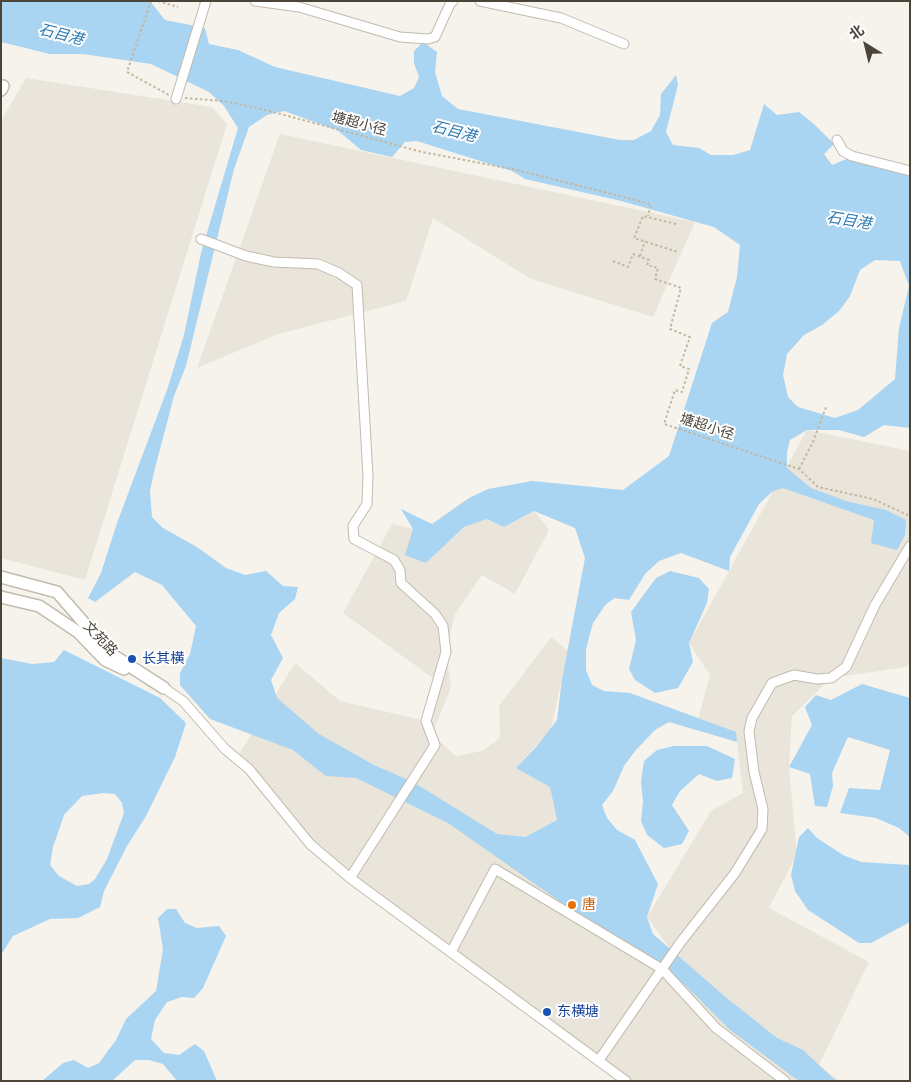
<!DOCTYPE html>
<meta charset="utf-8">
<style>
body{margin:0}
#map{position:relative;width:911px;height:1082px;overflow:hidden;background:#f6f3ec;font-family:Figtree,"Noto Sans SC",sans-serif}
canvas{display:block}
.frame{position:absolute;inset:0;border:2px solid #4b4439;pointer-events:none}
.north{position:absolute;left:841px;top:20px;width:50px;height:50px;-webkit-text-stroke:4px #fff;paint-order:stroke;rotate:324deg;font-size:14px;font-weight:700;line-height:20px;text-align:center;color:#4b4439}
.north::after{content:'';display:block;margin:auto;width:18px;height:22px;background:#4b4439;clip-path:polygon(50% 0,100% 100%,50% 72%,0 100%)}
</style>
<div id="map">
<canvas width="911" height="1082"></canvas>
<div class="frame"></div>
<div class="north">北</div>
</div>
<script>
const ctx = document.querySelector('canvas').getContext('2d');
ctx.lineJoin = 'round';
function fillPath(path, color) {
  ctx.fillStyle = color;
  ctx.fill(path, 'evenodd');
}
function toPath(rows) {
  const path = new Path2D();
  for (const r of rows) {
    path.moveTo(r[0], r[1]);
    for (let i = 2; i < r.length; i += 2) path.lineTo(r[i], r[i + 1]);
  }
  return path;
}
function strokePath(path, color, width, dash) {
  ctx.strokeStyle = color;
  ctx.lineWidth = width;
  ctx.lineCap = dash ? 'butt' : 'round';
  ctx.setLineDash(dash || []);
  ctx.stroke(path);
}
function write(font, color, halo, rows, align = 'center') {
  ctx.font = font + ' Figtree,"Noto Sans SC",sans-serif';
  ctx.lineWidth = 4;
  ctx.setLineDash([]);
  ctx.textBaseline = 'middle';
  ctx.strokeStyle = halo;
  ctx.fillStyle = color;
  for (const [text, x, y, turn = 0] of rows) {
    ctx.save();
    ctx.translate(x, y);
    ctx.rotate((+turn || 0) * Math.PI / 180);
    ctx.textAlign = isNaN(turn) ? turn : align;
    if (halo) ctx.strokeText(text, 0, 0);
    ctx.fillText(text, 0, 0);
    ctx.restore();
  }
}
fillPath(toPath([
 [26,78,212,107,227,124,85,580,1,558,1,121],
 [280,134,695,222,653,317,531,279,433,218,406,301,278,334,197,368],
 [807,430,910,451,910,664,906,667,831,678,792,716,789,767,797,854,769,908,869,962,819,1065,840,1081,624,1081,310,844,236,759,295,663,340,701,426,721,437,681,343,613,392,524,413,529,426,563,464,527,487,519,504,527,534,511,549,530,515,594,482,575,455,614,446,652,451,688,432,734,456,756,482,751,500,738,499,706,551,637,568,651,551,729,516,768,550,787,557,820,525,837,671,950,647,917,711,811,743,793,737,742,698,719,710,675,689,643]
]), '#eae5da');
fillPath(toPath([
 [1,1,150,1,165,20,205,28,209,44,238,50,275,67,400,96,414,88,419,77,414,63,414,51,423,42,437,52,435,72,442,96,458,109,620,140,634,140,651,131,660,115,661,94,676,75,678,85,666,132,673,145,699,148,711,155,733,155,750,150,764,104,777,115,799,112,814,124,834,144,824,154,832,165,849,158,910,172,910,428,884,425,864,437,839,430,807,430,790,440,787,452,787,468,811,488,846,501,886,510,906,520,905,535,897,550,871,543,874,520,783,488,773,491,759,504,730,557,729,571,681,553,659,561,645,574,629,600,615,598,606,604,593,623,586,649,586,670,592,685,604,691,630,693,736,732,737,742,669,722,655,730,635,751,624,766,613,791,602,805,607,818,617,830,635,840,658,884,647,917,653,934,723,995,777,1038,803,1050,836,1081,799,1081,730,1030,685,985,615,940,448,823,356,778,326,776,293,750,210,719,180,685,180,673,190,654,196,626,162,585,135,572,95,602,88,598,101,573,117,523,167,390,184,335,201,253,238,128,224,106,209,92,151,64,83,54,50,54,1,42],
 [284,111,337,130,361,150,392,157,405,142,417,141,512,171,525,179,621,201,714,227,740,245,737,277,728,312,712,323,669,456,623,490,532,481,488,489,469,498,432,524,401,509,413,529,405,555,426,563,464,527,487,519,504,527,534,511,575,528,585,558,562,679,557,720,536,747,516,768,550,787,557,820,525,837,497,834,413,782,374,765,319,734,277,698,271,680,283,658,271,635,279,613,295,599,298,587,283,586,266,571,245,575,226,568,197,547,163,528,152,517,150,491,154,472,174,396,186,366,234,169,249,127,267,115],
 [875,260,900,261,909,286,899,328,895,379,858,410,835,418,798,407,788,397,783,375,787,354,804,335,822,325,839,311,850,296,860,270],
 [670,571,699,578,709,589,707,603,689,643,693,662,678,688,655,693,635,680,629,669,636,640,631,612,656,578],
 [64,650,160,698,186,723,175,757,146,816,127,846,104,891,100,907,78,918,50,919,13,936,1,955,1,658,32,664,54,662],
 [103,793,115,794,122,803,124,813,107,859,95,879,89,884,77,886,59,876,50,865,53,847,64,815,82,796],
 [862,684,910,698,910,837,899,828,876,818,840,813,849,788,880,790,890,750,848,737,832,773,833,786,827,807,815,806,810,774,789,767,812,725,805,707,816,695,831,700],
 [674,746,707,746,735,759,732,778,717,781,699,774,680,791,672,805,689,831,682,844,664,848,647,835,641,821,643,802,641,781,644,761,657,750],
 [808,828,817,838,843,855,861,862,910,865,910,922,871,943,859,943,808,910,795,891,791,875,799,837],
 [167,909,176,909,185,923,197,928,219,926,226,936,203,988,194,998,182,997,167,1002,155,1020,151,1039,164,1053,179,1055,195,1044,204,1051,217,1081,177,1081,163,1064,149,1060,135,1060,112,1081,42,1081,63,1063,74,1060,88,1068,99,1063,116,1040,126,1019,156,991,163,949,158,918]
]), '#a9d4f2');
const minor = toPath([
 [255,1,299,7,400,37,428,39,435,37,450,4,453,1],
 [480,1,561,18,624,44],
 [176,99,206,1],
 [837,140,843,151,852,156,910,171],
 [201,239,246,256,274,262,318,264,339,273,357,285,368,476,367,504,353,526,354,539,394,560,400,570,401,583,435,614,443,626,446,652,426,721,435,745,350,878],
 [164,688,183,701,225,749,249,769,310,844,350,878,626,1081],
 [451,952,495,869,662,969,716,1028,785,1081],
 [599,1060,680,943,735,873,762,829,763,809,754,772,749,731,752,718,772,683,794,675,817,679,831,678,846,667,875,605,910,546]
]);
const tertiary = toPath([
 [1,90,3,86],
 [1,577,57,592,111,654,164,688],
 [1,597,39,606,78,632,105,660,124,669]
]);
strokePath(minor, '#c2bbae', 11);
strokePath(tertiary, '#c2bbae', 14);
strokePath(toPath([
 [151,1,127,72,169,95],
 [158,1,178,7],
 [185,98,223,101,262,109,422,152,517,170,651,204,648,216],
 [676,224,643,216,634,238,678,252],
 [640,256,645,241],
 [613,261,628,267,633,254,649,260,647,265,658,268,655,279,681,288,670,329,690,337,680,366,689,369,682,392,675,390,664,424,799,469,818,487,873,499,910,516],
 [799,469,813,442,826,407]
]), '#c4b79f', 2, [2.5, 2.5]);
strokePath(minor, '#fff', 9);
strokePath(tertiary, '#fff', 11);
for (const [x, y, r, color] of [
 [132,659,5,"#1a4fb4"],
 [572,905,5,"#e8710a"],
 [547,1012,5,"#1a4fb4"]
]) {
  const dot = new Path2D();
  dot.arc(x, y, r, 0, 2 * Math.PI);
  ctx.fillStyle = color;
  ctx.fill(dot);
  strokePath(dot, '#fff', 2);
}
write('14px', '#4b4439', '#fff', [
 ["塘超小径",359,124,15],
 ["塘超小径",707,427,18],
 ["文苑路",100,639,46]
]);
write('14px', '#164399', '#fff', [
 ["长其横",142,659],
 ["东横塘",557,1012]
], 'left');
write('14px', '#c56008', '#fff', [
 ["唐",582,905]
], 'left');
write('italic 15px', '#2e7ab2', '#fff', [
 ["石目港",61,35,14],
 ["石目港",454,132,14],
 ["石目港",849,221,9]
]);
</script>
